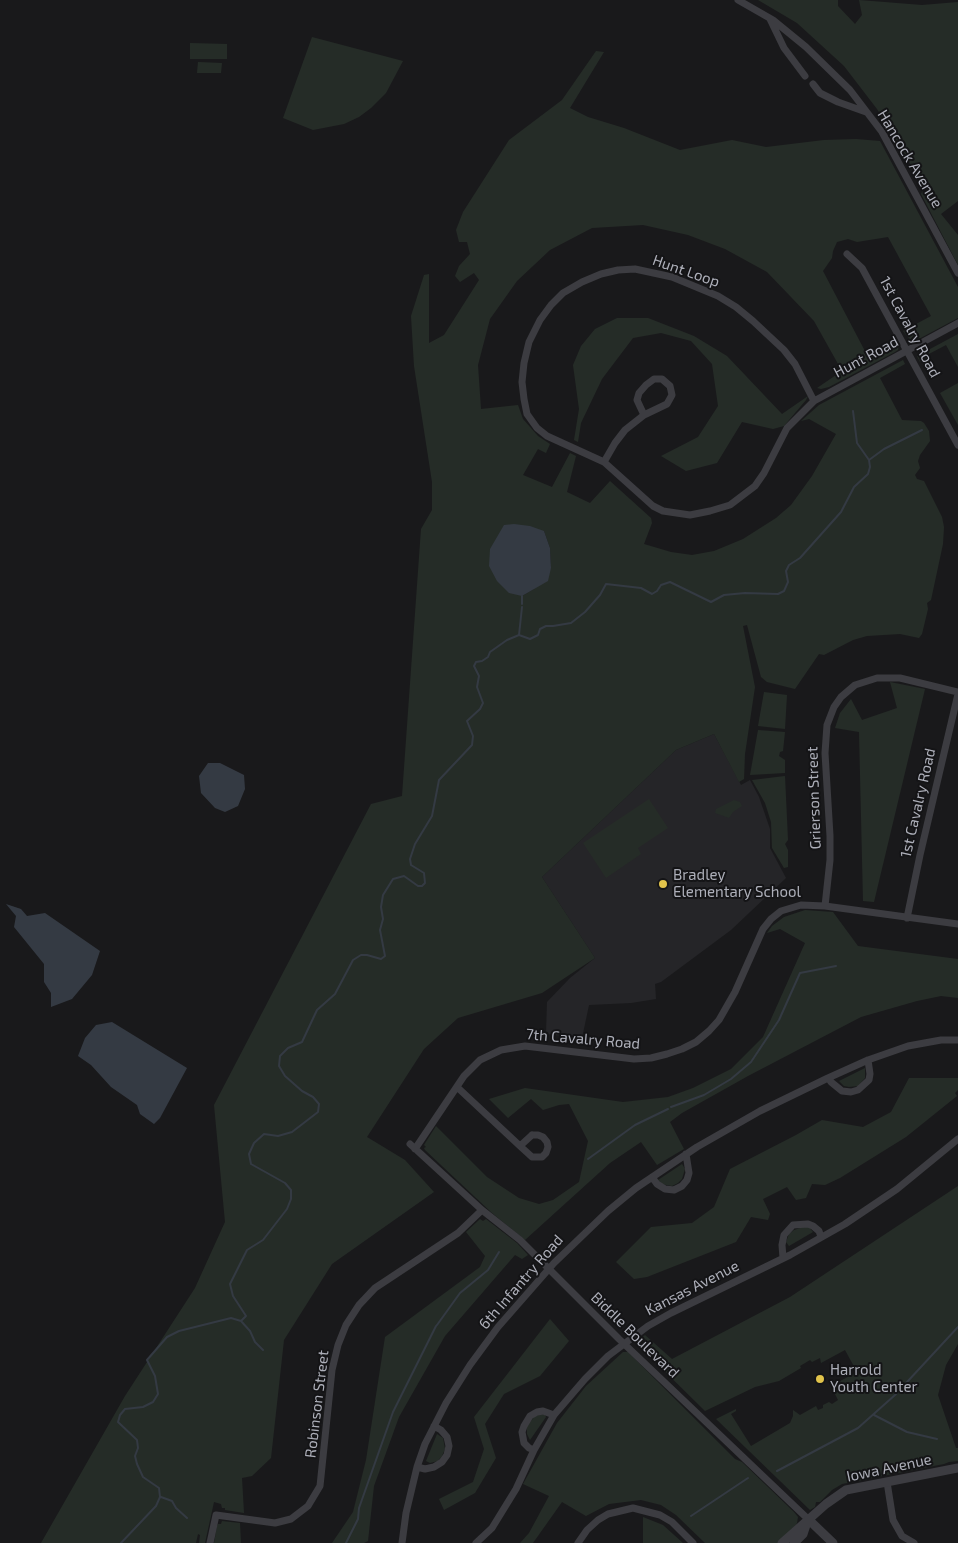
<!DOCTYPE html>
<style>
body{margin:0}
canvas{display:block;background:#19191b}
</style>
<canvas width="958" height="1543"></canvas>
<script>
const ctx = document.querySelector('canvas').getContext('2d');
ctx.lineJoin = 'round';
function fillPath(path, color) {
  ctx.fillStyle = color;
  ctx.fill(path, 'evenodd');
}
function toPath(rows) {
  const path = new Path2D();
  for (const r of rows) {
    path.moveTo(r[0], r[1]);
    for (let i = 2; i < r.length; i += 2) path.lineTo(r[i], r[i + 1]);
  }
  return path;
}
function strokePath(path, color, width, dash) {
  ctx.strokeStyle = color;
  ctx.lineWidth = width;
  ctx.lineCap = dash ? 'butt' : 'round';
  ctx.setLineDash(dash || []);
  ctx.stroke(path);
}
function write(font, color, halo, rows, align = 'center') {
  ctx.font = font + ' "Exo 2",sans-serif';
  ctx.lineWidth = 4;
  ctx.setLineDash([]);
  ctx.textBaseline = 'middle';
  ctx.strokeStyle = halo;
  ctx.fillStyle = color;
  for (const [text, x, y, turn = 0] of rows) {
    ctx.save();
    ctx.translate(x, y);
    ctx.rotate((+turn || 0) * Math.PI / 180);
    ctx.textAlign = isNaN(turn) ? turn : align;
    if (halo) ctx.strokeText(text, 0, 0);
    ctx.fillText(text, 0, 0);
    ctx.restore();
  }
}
fillPath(toPath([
 [714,734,741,785,750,780,759,797,770,829,770,848,786,878,731,930,661,982,655,984,656,999,631,1003,589,1005,582,1038,546,1034,547,1002,570,978,595,958,542,877,676,750]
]), '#252528');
fillPath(toPath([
 [758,0,838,0,838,6,855,24,862,15,859,0,922,5,958,2,958,201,941,214,958,235,958,265,921,194,922,192,908,159,877,109,844,66,797,23],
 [312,37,403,61,386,93,371,108,359,117,344,124,313,130,283,118],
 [190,43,227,44,227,59,190,59],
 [596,51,604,52,570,108,588,117,624,128,680,150,732,140,766,147,824,140,856,139,880,141,958,287,958,318,915,341,910,340,903,331,931,316,888,237,857,242,848,239,837,242,833,251,832,258,823,271,867,355,897,340,899,345,898,350,895,352,829,387,821,389,817,388,842,371,814,321,767,272,725,249,688,235,643,225,592,228,550,250,517,281,490,319,478,365,481,409,518,405,523,419,538,436,550,444,546,453,538,449,523,475,552,487,570,453,576,456,567,492,590,503,610,481,651,518,652,523,644,544,671,552,692,555,714,551,743,539,776,518,791,505,812,476,836,434,809,419,801,421,819,405,903,360,905,364,880,378,902,420,921,421,924,423,929,431,930,441,920,455,918,461,920,468,915,475,917,479,924,481,942,517,944,527,943,544,931,600,927,603,928,609,922,634,919,638,900,634,867,636,853,640,824,655,819,654,795,689,767,682,761,677,747,625,743,626,755,687,745,754,744,779,739,782,714,734,676,750,542,877,595,958,542,993,458,1018,424,1049,367,1137,405,1160,434,1192,332,1264,284,1340,271,1458,252,1476,242,1478,244,1513,225,1510,225,1508,222,1508,221,1504,214,1502,205,1543,199,1543,200,1535,198,1534,196,1543,41,1543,125,1396,195,1288,225,1222,214,1105,371,804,402,796,421,529,432,510,432,482,414,366,411,316,424,275,429,274,429,343,444,335,479,280,474,273,460,282,455,276,459,266,470,254,467,242,459,242,456,230,463,212,509,140,562,100],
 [544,531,550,548,551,568,534,589,522,596],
 [198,62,222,63,221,73,197,73],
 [617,318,648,318,694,336,727,356,782,414,808,396,806,400,784,426,773,429,742,422,717,463,686,471,661,456,698,437,718,406,712,364,691,341,661,333,633,338,602,379,581,423,578,442,574,440,579,409,573,365,581,346,595,329],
 [958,334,958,367,946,345,927,355,928,358,920,362,917,356],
 [958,383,958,425,940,393],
 [890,682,925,689,874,902,863,901,859,732,835,728,840,713,851,699,862,720,897,708],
 [764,692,787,695,785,729,758,726],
 [758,730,785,732,783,751,780,752,779,756,785,760,785,773,750,775],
 [785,776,788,840,785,844,788,850,788,867,784,868,772,848,771,822,765,803,752,780],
 [649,799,668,828,638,848,641,854,606,878,583,843],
 [734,800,740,802,742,806,733,812,729,818,715,813,716,809],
 [805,910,833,912,858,946,958,959,958,998,941,996,917,1001,861,1017,748,1076,682,1113,670,1122,684,1149,657,1165,641,1142,610,1163,525,1240,492,1213,425,1150,424,1148,426,1147,424,1145,436,1126,487,1177,519,1198,539,1204,553,1200,579,1182,588,1141,569,1104,559,1105,543,1110,531,1099,508,1118,489,1099,525,1088,623,1102,668,1097,693,1088,731,1069,763,1037,805,943,780,929,767,933,772,926,784,917],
 [865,1068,865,1078,858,1086,849,1087,844,1086,839,1081],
 [909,1078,958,1078,958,1090,955,1093,957,1096,906,1137,840,1178,825,1185,812,1184,806,1198,796,1200,787,1187,763,1199,770,1214,768,1220,751,1217,736,1242,647,1277,634,1279,616,1262,651,1227,692,1223,714,1207,730,1169,796,1135,822,1120,863,1127,891,1112],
 [682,1164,685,1169,682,1179,678,1183,672,1186,661,1184,658,1180],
 [958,1186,958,1344,946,1365,938,1395,956,1448,958,1448,958,1461,949,1462,944,1464,842,1484,832,1490,820,1502,816,1502,815,1507,810,1510,716,1419,736,1409,736,1411,731,1414,751,1446,790,1423,793,1416,793,1410,800,1415,816,1406,818,1410,823,1408,823,1405,829,1402,832,1404,838,1400,831,1386,857,1372,845,1350,821,1363,820,1358,812,1362,810,1360,800,1366,801,1368,779,1381,755,1387,705,1411,636,1343,645,1335,672,1359,790,1297],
 [480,1219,483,1221,486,1219,517,1243,528,1255,522,1259,515,1255,445,1336,399,1417,374,1486,368,1541,364,1543,332,1543,353,1512,366,1460,385,1337,480,1267,485,1256,466,1232],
 [803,1227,809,1227,813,1232,789,1246,786,1242,789,1234,794,1230],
 [550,1319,569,1341,540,1376,504,1394,485,1424,496,1458,475,1493,444,1510,439,1499,473,1482,484,1449,474,1417],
 [623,1352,628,1352,735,1459,742,1462,794,1512,798,1517,797,1523,795,1527,779,1543,705,1543,676,1515,661,1505,641,1500,609,1504,586,1516,562,1502,533,1543,520,1543,529,1533,549,1496,523,1484,557,1423,586,1386],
 [540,1414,545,1415,546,1417,530,1440,527,1434,527,1426,535,1416],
 [437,1434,443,1438,445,1449,442,1456,438,1461,430,1463,426,1461],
 [643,1517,663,1525,683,1543,643,1543],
 [222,1521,240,1523,241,1543,214,1543,217,1526,218,1524,221,1524]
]), '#252c27');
fillPath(toPath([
 [514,524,530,526,544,531,550,548,551,568,548,581,522,596,509,593,497,581,489,566,490,549,504,525],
 [208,763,220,763,244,775,245,789,238,806,225,812,215,808,201,793,199,776],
 [6,904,21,909,27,916,45,913,100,951,92,975,72,999,51,1007,51,993,44,982,44,964,14,927,16,916],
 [112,1022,187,1068,160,1118,154,1124,140,1114,137,1105,111,1087,91,1065,78,1056,85,1038,96,1025]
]), '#343a43');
strokePath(toPath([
 [853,411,857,443,869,460],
 [522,596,522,604],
 [519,635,522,607],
 [671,1107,704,1095,731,1079,751,1062,779,1020,800,973,836,966],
 [588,1159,635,1125,668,1109],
 [241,1321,250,1331,255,1342,263,1350],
 [437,1325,460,1293,488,1270,499,1252],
 [874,1415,907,1432,937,1439],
 [777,1471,858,1428,895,1395,958,1327],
 [161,1497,172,1501,176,1508,187,1518],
 [691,1516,748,1478],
 [121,1543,156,1506,160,1497,159,1488,143,1477,137,1464,135,1456,138,1448,137,1440,118,1422,120,1415,125,1409,143,1407,153,1402,158,1394,155,1376,147,1360,167,1337,179,1331,231,1318,241,1321,246,1316,233,1296,230,1284,247,1250,263,1240,287,1209,291,1199,291,1190,285,1183,251,1164,249,1154,254,1143,264,1134,278,1136,292,1132,318,1112,319,1104,313,1097,302,1091,285,1076,279,1066,280,1056,288,1048,302,1042,317,1010,335,994,353,960,361,955,367,955,381,959,385,956,380,930,383,919,381,907,383,895,393,879,404,876,418,886,422,886,425,883,424,873,411,865,410,859,415,844,432,816,439,780,472,745,473,736,467,721,480,709,483,703,477,687,479,676,474,666,476,662,482,661,488,657,490,652,507,640,519,635,530,639,538,635,540,629,546,626,553,626,571,623,585,612,600,595,606,584,641,588,652,594,657,591,661,585,670,582,711,602,724,595,745,593,778,594,784,591,788,582,786,571,789,565,800,558,841,512,854,487,868,474,870,467,869,460,884,449,922,430],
 [346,1543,358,1519,359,1508,393,1412,436,1326]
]), '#343a43', 2);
strokePath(toPath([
 [738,0,773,20,806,47,850,90,882,132,958,273],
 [770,19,784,48,805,76],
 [813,84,820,93,838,102,866,112],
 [847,254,862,268,958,445],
 [814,401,795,364,784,350,753,321,736,307,718,296,672,277,635,269,618,270,601,274,582,282,563,293,551,305,540,320,529,342,524,363,522,382,524,399,527,414,537,428,547,436,604,462,653,506,663,511,690,515,710,511,730,505,755,486,764,473,787,428,814,401,958,323],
 [604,462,615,443,625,430,644,415,667,404,672,395,670,386,662,379,654,379,646,385,639,393,637,400,644,415],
 [825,906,830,860,830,836,825,753,827,725,834,707,841,697,855,685,877,678,900,678,958,692],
 [907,918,920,855,958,694],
 [828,1078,831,1082,842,1091,851,1092,858,1090,869,1080,870,1074,868,1060],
 [457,1087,520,1146],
 [532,1135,538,1135,543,1137,547,1142,548,1147,546,1153,542,1157,532,1157,520,1146,532,1135],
 [410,1144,482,1210,520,1240,619,1339,809,1520],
 [415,1149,464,1076,480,1060,501,1050,525,1046,634,1059,651,1058,667,1054,682,1049,696,1042,709,1031,719,1020,735,992,763,929,771,919,781,911,801,905,825,906,958,924],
 [652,1177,657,1184,665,1189,674,1190,682,1186,687,1180,689,1173,686,1154],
 [783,1258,782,1245,784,1235,793,1225,808,1224,813,1226,819,1231,821,1237],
 [534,1450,529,1448,524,1443,522,1432,524,1426,530,1416,537,1412,543,1411,554,1415],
 [417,1467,425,1469,434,1467,442,1462,447,1455,449,1446,447,1437,441,1430,434,1426],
 [887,1482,893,1520,902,1536,914,1543],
 [210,1543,216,1515,275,1523,291,1519,308,1506,320,1486,332,1370,338,1345,346,1325,359,1305,375,1288,458,1233,482,1210],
 [402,1543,406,1513,417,1467,425,1444,446,1403,470,1365,498,1327,554,1263,608,1211,636,1188,697,1147,760,1111,828,1078,868,1060,908,1046,941,1040,958,1040],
 [476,1543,492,1528,516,1489,534,1450,554,1415,585,1379,608,1356,648,1326,671,1313,790,1255,845,1224,897,1189,958,1139],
 [578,1543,587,1530,598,1520,608,1514,633,1508,660,1515,672,1522,693,1543]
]), '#3c3c41', 7);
strokePath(toPath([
 [809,1520,833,1543],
 [782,1543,826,1504,846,1490,958,1468],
 [794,1543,803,1534,807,1522]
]), '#3c3c41', 9);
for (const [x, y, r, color] of [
 [663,884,5,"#e1c34b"],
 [820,1379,5,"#e1c34b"]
]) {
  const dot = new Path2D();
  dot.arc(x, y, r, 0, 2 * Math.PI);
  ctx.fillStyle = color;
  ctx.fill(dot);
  strokePath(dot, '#141416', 2);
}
write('15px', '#adafb9', '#141416', [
 ["Hancock Avenue",910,159,59],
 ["Hunt Loop",686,271,19],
 ["1st Cavalry Road",910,327,62],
 ["Hunt Road",866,357,-28],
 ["Grierson Street",814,798,-92],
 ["1st Cavalry Road",918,803,-77],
 ["7th Cavalry Road",583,1039,5],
 ["6th Infantry Road",521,1282,-49],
 ["Kansas Avenue",692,1288,-27],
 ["Biddle Boulevard",635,1335,44],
 ["Robinson Street",317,1404,-83],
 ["Iowa Avenue",889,1468,-12]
]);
write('15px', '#adafb9', '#141416', [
 ["Bradley",673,875],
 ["Elementary School",673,892],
 ["Harrold",830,1370],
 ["Youth Center",830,1387]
], 'left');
</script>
